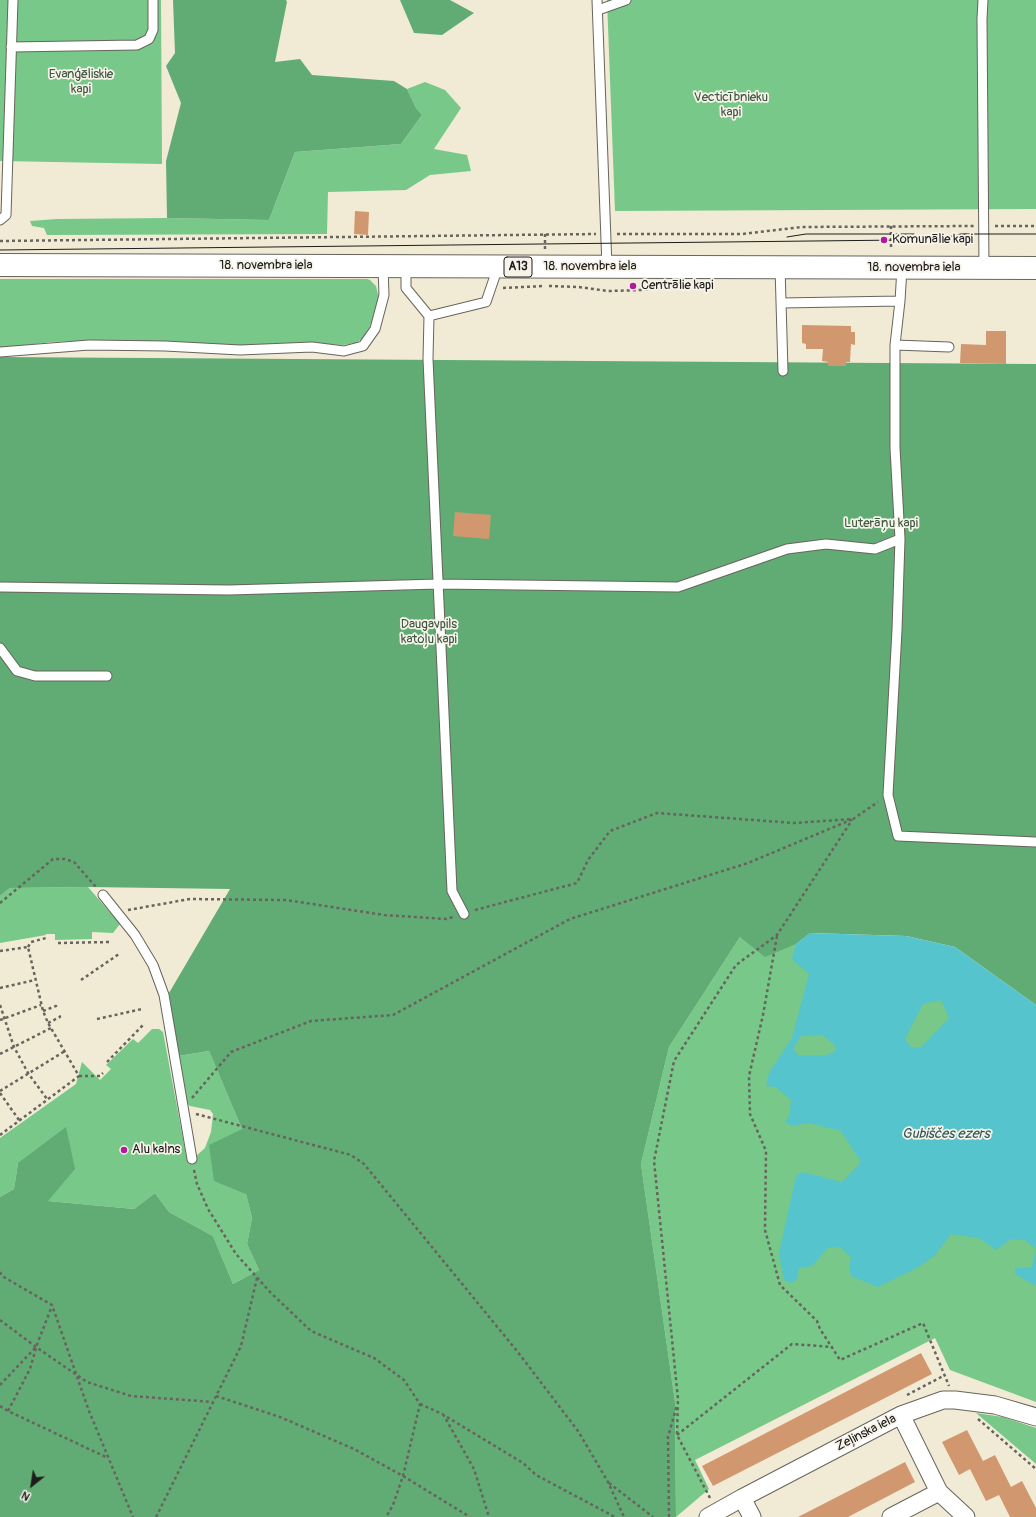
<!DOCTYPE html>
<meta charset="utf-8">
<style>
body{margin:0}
#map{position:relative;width:1036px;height:1517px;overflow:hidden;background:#f1ebd5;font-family:Pangolin,sans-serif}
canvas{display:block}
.north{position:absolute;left:12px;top:1465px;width:40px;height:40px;-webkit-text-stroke:3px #f7f3e8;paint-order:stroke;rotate:210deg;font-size:11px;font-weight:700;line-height:16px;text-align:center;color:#1c1c1c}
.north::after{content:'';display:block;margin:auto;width:14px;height:18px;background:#1c1c1c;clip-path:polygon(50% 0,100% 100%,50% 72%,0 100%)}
</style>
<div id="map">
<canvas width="1036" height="1517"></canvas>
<div class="north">N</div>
</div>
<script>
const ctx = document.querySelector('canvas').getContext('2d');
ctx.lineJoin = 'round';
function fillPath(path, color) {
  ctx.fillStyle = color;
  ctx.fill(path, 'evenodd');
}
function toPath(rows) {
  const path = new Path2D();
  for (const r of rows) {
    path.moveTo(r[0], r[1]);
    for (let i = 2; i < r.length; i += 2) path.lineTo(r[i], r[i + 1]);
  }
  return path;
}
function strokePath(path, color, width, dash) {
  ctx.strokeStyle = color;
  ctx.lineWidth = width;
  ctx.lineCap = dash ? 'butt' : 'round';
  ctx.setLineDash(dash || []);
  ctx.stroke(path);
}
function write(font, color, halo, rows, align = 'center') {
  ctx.font = font + ' Pangolin,sans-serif';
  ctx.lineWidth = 3.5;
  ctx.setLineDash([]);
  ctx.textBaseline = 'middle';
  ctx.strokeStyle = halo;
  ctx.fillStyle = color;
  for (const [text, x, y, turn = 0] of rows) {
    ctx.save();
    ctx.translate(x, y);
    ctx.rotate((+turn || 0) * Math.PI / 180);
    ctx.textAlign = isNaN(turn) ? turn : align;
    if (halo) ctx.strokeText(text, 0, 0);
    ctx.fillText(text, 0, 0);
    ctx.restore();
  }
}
fillPath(toPath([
 [0,0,161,0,162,164,0,161],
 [607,0,1036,0,1036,209,615,211],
 [425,82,445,90,461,108,434,149,467,155,471,171,430,175,406,190,328,192,327,234,47,235,44,228,32,226,30,221,57,219,167,218,269,220,295,152,401,144,422,115,416,108,407,89],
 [0,279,367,279,370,280,376,286,379,298,376,313,369,328,363,338,356,343,343,345,297,343,235,347,188,342,101,340,52,342,0,348],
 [88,887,120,924,113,933,92,932,92,939,55,940,55,934,46,934,46,935,0,943,0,896,10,888],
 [810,933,1036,1042,1036,1402,950,1370,935,1338,695,1460,709,1489,676,1517,675,1402,641,1164,669,1047,740,937,796,944],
 [152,1029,159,1029,163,1032,187,1160,195,1159,195,1157,205,1148,211,1132,213,1114,210,1110,190,1106,186,1103,178,1056,209,1051,242,1129,246,1194,252,1218,247,1244,259,1270,233,1284,213,1236,169,1212,155,1193,134,1209,48,1201,18,1163,14,1189,0,1197,0,1138,76,1084,82,1062,100,1080,111,1069,106,1065,133,1039,138,1043],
 [976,1413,1003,1417,1036,1428,1036,1464]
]), '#77c889');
fillPath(toPath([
 [173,0,286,0,287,2,275,62,300,59,312,75,394,81,407,89,416,108,422,115,401,144,295,152,269,220,167,218,166,161,181,103,166,66,175,53],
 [400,0,450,0,474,13,442,35,414,33],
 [0,357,1036,364,1036,1005,955,947,906,936,810,933,796,944,765,957,740,937,669,1047,641,1164,675,1402,676,1517,0,1517,0,1197,14,1189,18,1163,66,1127,75,1169,48,1201,134,1209,155,1193,169,1212,213,1236,233,1284,259,1270,247,1244,252,1218,246,1194,214,1181,209,1145,242,1129,209,1051,178,1056,169,993,230,889,88,887,10,888,0,896]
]), '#61ac75');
fillPath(toPath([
 [810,933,906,936,955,947,1036,1005,1036,1286,1015,1274,1015,1268,1032,1267,1036,1249,1025,1240,1011,1239,996,1250,979,1238,951,1234,935,1255,919,1267,878,1287,851,1276,849,1267,851,1257,840,1247,828,1248,812,1266,799,1268,797,1279,792,1283,784,1280,779,1253,796,1176,803,1172,842,1182,861,1162,841,1131,809,1123,791,1126,785,1121,789,1116,791,1100,776,1087,766,1086,769,1073,792,1038,809,974,792,959,796,944],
 [941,1000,949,1018,921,1047,911,1047,905,1039,923,1004],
 [823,1035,835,1046,836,1051,826,1055,798,1055,793,1049,801,1036]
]), '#56c4cd');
fillPath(toPath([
 [355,211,369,212,368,235,354,234],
 [802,325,851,326,851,332,855,332,855,345,851,344,850,362,846,362,846,366,828,366,828,362,822,361,823,349,806,349,806,344,802,343],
 [986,331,1006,331,1006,364,960,363,961,344,986,345],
 [455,512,491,515,489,539,453,536],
 [921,1353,932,1374,713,1486,702,1466],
 [967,1430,983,1461,995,1455,1011,1487,1022,1481,1036,1508,1036,1517,1010,1517,999,1495,986,1501,970,1469,959,1475,942,1442],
 [905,1462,915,1482,848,1517,798,1517]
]), '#d1986f');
const lane = toPath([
 [597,0,607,267],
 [983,0,982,19,984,268],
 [598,10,626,0],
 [11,47,137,45,149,39,153,30,153,0],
 [0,220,6,215,13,0],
 [406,266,406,288,429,316,486,302,498,267],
 [780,267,783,371],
 [902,268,900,301,895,345,895,448,900,539,897,630,888,795,898,836,1036,842],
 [781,303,900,301],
 [429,316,428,359,452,891,464,914],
 [895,345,949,347],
 [0,352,89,345,165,346,240,350,312,347,344,351,363,346,375,329,384,295,383,267],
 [0,587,229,590,438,584,678,587,787,549,826,544,875,549,900,539],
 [0,648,17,671,35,676,107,676],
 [103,895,135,935,153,965,164,995,192,1159]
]);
const street = toPath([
 [939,1492,966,1517],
 [742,1498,752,1517],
 [708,1517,742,1498,901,1415,943,1400,955,1400,995,1405,1036,1417],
 [891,1517,939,1492,901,1415]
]);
const primary = toPath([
 [0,265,1036,268]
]);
strokePath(lane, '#67645d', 11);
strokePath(street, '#67645d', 19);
strokePath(primary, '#67645d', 24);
strokePath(toPath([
 [995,226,1036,226],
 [545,234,545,250],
 [617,234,742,234,802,227,974,226],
 [0,241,596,234],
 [891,247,891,226],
 [549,286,579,287,608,291,643,290,673,286],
 [503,288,544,286],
 [0,903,53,859,65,859,74,862,96,887],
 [128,910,190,899,286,900,384,915,446,919,453,917],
 [475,910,577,883,588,860,610,831,657,813,794,823,853,819,878,802],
 [777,936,763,1015,749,1076,750,1114,766,1151,765,1230,780,1285,817,1321,820,1329,840,1360,923,1323,949,1386],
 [58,943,110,942],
 [28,947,31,942,46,938],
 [0,951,28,947,43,1011,48,1023,79,1076,0,1135],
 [81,980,119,954],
 [0,988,35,980],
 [0,1005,14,1047,28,1073,47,1099],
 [43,1011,56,1006,57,1009],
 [97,1019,142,1009],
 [0,1020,41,1005],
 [48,1023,60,1017,59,1014],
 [0,1054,51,1028],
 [107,1062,144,1024],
 [79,1076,100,1076,103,1073],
 [0,1091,65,1051],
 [0,1093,19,1120],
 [192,1098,231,1052,311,1021,393,1015,570,919,748,863,853,819],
 [196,1114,351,1155,364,1164,517,1351,578,1431,608,1482,624,1517],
 [194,1170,197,1184,208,1209,236,1254,271,1293,311,1331,374,1358,404,1380,420,1404,403,1476,393,1505,386,1517],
 [0,1272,2,1276,52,1305,89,1411,133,1517],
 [0,1320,36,1347,87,1382,131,1396,213,1402],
 [0,1385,36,1347,52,1306],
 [907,1395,945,1375],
 [216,1396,280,1417,354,1449,403,1476,470,1517],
 [420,1404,442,1414,523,1463,536,1475,615,1517],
 [0,1406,8,1411,108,1458],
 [8,1411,30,1369,36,1348],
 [443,1414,474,1469,489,1517],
 [978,1419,1036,1469],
 [677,1435,792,1344,833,1347],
 [609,1483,653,1517],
 [710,1498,677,1435,678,1399,654,1161,674,1061,736,965,777,935,852,820],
 [156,1517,241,1346,257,1278],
 [669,1517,668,1437,677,1405]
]), '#67645d', 2.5, [3, 3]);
strokePath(lane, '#fff', 9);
strokePath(street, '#fff', 17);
strokePath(primary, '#fff', 22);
strokePath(toPath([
 [960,234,1036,234],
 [787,237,806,234,914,234],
 [0,250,902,240,933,239,966,234]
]), '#1c1c1c', 1);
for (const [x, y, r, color] of [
 [884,240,4,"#b5179e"],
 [633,286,4,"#b5179e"],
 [124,1150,4,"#b5179e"]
]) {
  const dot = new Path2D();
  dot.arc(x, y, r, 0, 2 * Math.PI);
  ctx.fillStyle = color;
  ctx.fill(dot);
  strokePath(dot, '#f7f3e8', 1.5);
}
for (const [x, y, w] of [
 [518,267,28]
]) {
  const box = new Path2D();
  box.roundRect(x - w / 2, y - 10, w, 20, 3);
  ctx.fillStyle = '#f7f3e8';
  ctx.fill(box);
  strokePath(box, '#1c1c1c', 1);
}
write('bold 12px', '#1c1c1c', null, [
 ["A13",518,267]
]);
write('13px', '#3c5842', '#f7f3e8', [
 ["Evanģēliskie",81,75],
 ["kapi",81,90],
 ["Vecticībnieku",731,98],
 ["kapi",731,113],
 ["Luterāņu kapi",881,524],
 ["Daugavpils",429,625],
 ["katoļu kapi",429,640]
]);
write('13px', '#1c1c1c', '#f7f3e8', [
 ["Komunālie kapi",892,240],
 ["Centrālie kapi",641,286],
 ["Alu kalns",132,1150]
], 'left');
write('13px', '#1c1c1c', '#f7f3e8', [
 ["18. novembra iela",266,266],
 ["18. novembra iela",590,267],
 ["18. novembra iela",914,268],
 ["Zeļinska iela",866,1433,-27]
]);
write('italic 14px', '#30575a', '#f7f3e8', [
 ["Gubiščes ezers",946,1134]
]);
</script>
